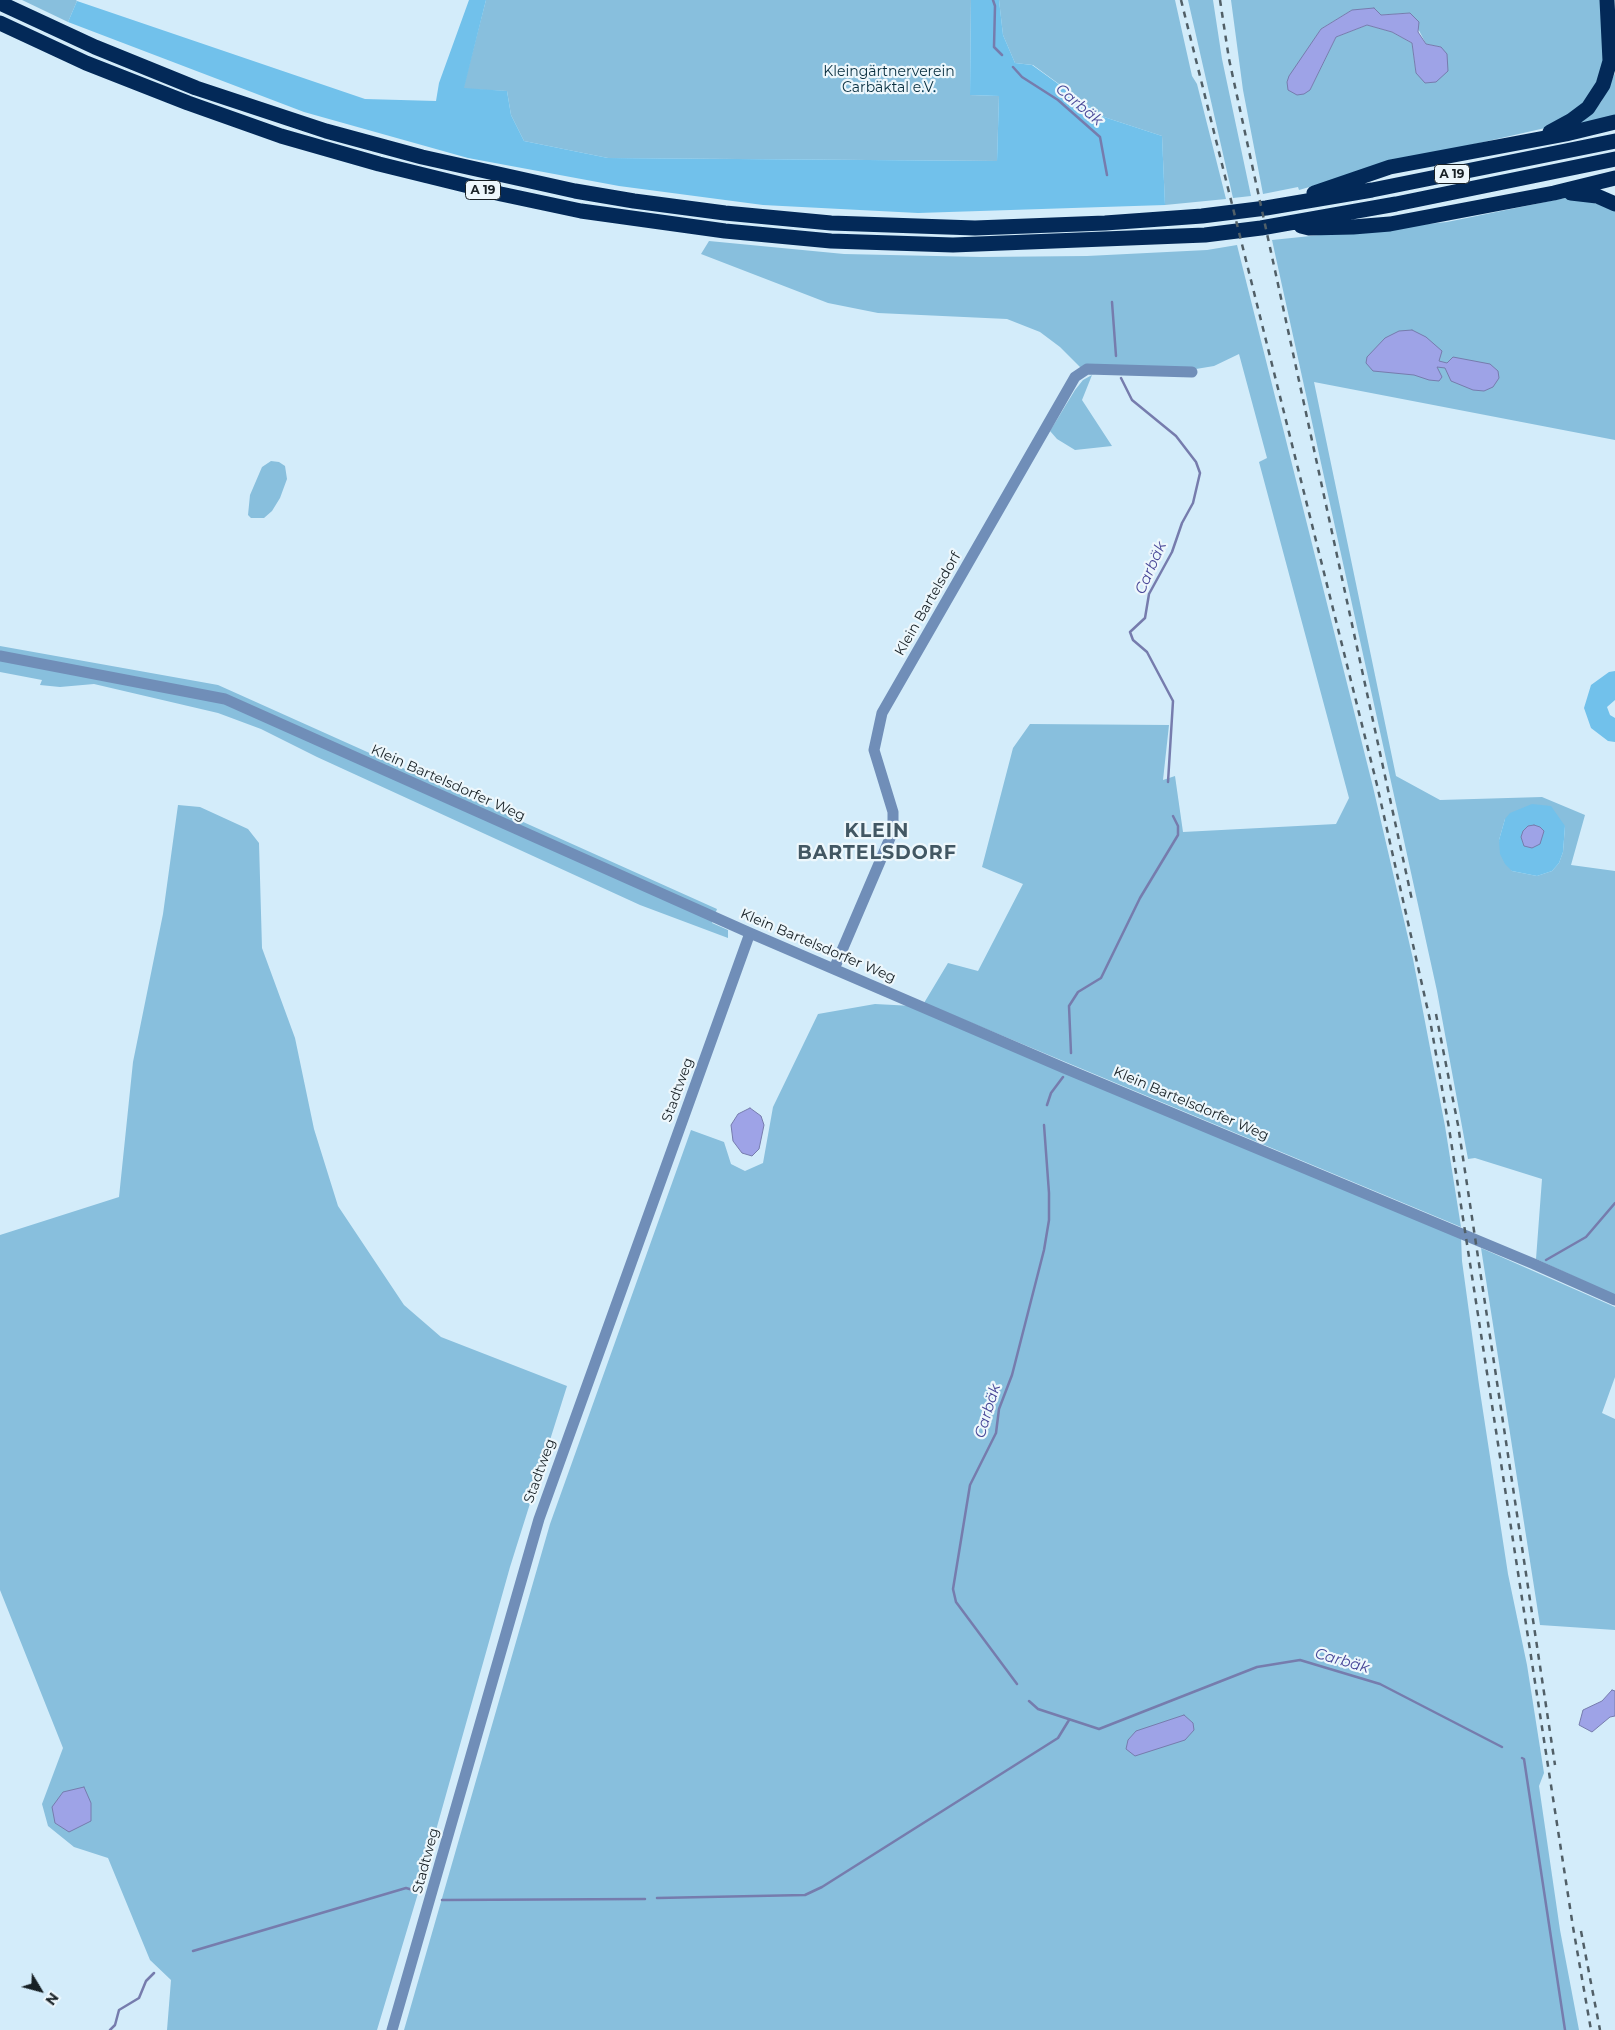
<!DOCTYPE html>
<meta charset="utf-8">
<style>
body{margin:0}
#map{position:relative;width:1615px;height:2030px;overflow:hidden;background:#d3ecfa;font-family:Montserrat,sans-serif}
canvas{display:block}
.north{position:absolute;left:15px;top:1965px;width:50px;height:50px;-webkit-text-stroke:4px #edf7fc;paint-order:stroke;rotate:127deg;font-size:14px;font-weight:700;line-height:20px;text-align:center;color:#172025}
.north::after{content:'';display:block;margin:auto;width:18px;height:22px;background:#172025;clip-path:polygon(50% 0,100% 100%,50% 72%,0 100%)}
</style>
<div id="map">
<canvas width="1615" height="2030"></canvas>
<div class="north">N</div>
</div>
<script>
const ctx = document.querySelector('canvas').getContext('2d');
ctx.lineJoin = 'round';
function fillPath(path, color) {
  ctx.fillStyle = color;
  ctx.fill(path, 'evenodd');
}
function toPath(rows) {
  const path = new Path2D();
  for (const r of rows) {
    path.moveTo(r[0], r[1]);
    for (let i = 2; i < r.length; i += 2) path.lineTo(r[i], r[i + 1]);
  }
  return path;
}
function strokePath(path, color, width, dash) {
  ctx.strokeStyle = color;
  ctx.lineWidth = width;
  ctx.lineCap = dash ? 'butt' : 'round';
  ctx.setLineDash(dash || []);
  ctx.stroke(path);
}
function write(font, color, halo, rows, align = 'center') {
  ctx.font = font + ' Montserrat,sans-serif';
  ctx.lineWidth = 4.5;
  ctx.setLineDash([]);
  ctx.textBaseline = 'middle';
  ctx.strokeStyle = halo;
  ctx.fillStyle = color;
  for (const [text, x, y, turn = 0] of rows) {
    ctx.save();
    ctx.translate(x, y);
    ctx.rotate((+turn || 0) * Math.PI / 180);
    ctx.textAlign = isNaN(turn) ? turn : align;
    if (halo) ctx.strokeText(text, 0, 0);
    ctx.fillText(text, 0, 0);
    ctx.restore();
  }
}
fillPath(toPath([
 [22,0,76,0,77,1,68,22],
 [486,0,971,0,970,95,999,96,997,161,608,158,524,141,511,115,507,91,463,89],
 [999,0,1175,0,1192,76,1197,84,1226,199,1165,205,1162,136,1104,117,1033,65,1015,63,1003,35],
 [1188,0,1213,0,1222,59,1251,196,1233,198],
 [1231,0,1604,0,1606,60,1592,96,1554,126,1400,161,1299,190,1298,187,1263,194,1243,90],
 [1352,10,1381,15,1410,13,1426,44,1441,47,1416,73,1412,43,1392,32,1367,25,1336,37,1310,90,1287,82,1321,29],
 [1615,73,1615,118,1573,128,1584,120,1601,102],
 [1565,198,1577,198,1615,209,1615,440,1314,382,1396,776,1440,800,1542,797,1585,815,1571,865,1615,871,1615,1295,1536,1259,1542,1179,1475,1158,1468,1159,1437,991,1272,240,1447,222],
 [1505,819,1565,826,1563,852,1559,863,1552,871,1537,876,1512,871,1499,840],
 [709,241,844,254,981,257,1087,256,1207,250,1237,245,1373,787,1413,959,1445,1126,1461,1227,924,1003,948,963,978,971,1023,884,982,867,1013,748,1030,724,1169,725,1163,780,1175,776,1183,832,1336,824,1349,798,1259,462,1267,458,1239,354,1214,366,1190,370,1082,369,1060,347,1040,332,1007,319,878,313,828,303,701,254],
 [1092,375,1082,400,1112,446,1075,450,1057,439,1050,431,1075,390,1083,380],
 [271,461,279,462,285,466,287,479,280,498,272,511,264,518,251,518,248,515,250,495,262,467],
 [0,646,218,685,717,909,712,923,728,930,728,938,640,905,317,757,261,729,218,713,94,684,60,687,40,685,42,680,0,672],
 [178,805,200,807,248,829,259,843,262,948,295,1038,314,1129,338,1206,404,1305,441,1337,567,1386,510,1567,422,1880,377,2030,167,2030,171,1980,150,1960,108,1858,74,1847,48,1826,42,1804,63,1748,0,1590,0,1235,119,1197,133,1062,163,914],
 [875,1004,913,1006,1461,1237,1462,1261,1479,1385,1508,1574,1527,1665,1544,1773,1539,1786,1560,1930,1579,2030,404,2030,550,1524,691,1130,724,1142,731,1164,745,1171,763,1163,773,1107,818,1014],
 [1481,1248,1615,1307,1615,1377,1602,1413,1615,1419,1615,1630,1540,1625]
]), '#88bfdd');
fillPath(toPath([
 [469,0,486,0,464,88,507,91,511,115,524,141,608,158,997,161,999,96,970,95,971,0,999,0,1003,35,1015,63,1032,65,1104,117,1162,136,1165,205,918,213,763,205,619,186,468,158,304,112,68,22,77,1,365,99,436,101,439,83],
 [1615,671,1615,700,1607,707,1610,715,1615,718,1615,742,1608,741,1591,728,1584,708,1591,685,1609,672],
 [1532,804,1551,806,1565,826,1563,852,1559,863,1552,871,1537,876,1512,871,1505,864,1500,854,1499,840,1505,819,1510,813]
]), '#71c1eb');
const water = toPath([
 [1374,8,1381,15,1410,13,1419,22,1418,32,1426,44,1441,47,1447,54,1448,71,1436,82,1425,83,1416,73,1412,43,1392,32,1367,25,1336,37,1310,90,1304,94,1297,95,1288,90,1287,82,1289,76,1321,29,1352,10,1374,8],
 [1412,330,1426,337,1442,351,1439,361,1447,363,1453,357,1490,364,1498,371,1499,378,1493,387,1484,391,1473,390,1451,381,1445,368,1437,367,1442,377,1439,381,1429,380,1414,375,1373,371,1366,363,1367,357,1385,338,1399,331,1412,330],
 [1534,825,1540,827,1544,831,1540,844,1532,848,1524,846,1521,837,1523,831,1528,826,1534,825],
 [750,1108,761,1116,764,1125,759,1149,752,1156,742,1153,733,1141,731,1125,738,1114,750,1108],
 [1612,1690,1615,1691,1615,1716,1610,1717,1592,1732,1579,1725,1583,1710,1602,1701,1612,1690],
 [1184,1715,1193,1723,1194,1730,1185,1740,1135,1756,1126,1749,1128,1740,1136,1731,1184,1715],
 [84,1787,91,1803,91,1821,69,1832,55,1823,52,1807,63,1792,84,1787]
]);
fillPath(water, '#9ea3e7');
strokePath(water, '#767cad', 1);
strokePath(toPath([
 [993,0,995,6,994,47,1002,55],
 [1013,67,1022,77,1058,100,1100,137,1107,175],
 [1112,302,1116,356],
 [1121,378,1132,400,1176,436,1196,462,1200,473,1193,503,1182,523,1172,552,1149,594,1145,618,1130,632,1133,640,1147,652,1173,701,1168,782],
 [1071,1053,1069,1006,1078,992,1101,978,1140,898,1178,835,1178,826,1173,816],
 [1047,1105,1051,1093,1063,1077],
 [1546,1260,1586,1237,1615,1203],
 [1017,1684,956,1602,953,1589,970,1485,996,1433,999,1409,1012,1375,1044,1250,1049,1220,1049,1193,1044,1125],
 [1029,1701,1038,1709,1099,1729,1257,1667,1300,1660,1380,1684,1502,1747],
 [1522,1758,1524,1759,1565,2030],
 [657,1898,805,1895,822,1887,1058,1738,1069,1720],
 [442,1900,645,1899],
 [193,1951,406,1888,413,1890],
 [110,2030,115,2025,119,2010,139,1998,146,1981,154,1973]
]), '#767cad', 2.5);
strokePath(toPath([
 [0,656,225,699,750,933,1064,1068,1534,1264,1615,1300],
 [834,969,893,831,893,812,874,750,882,713,1075,377,1087,369,1192,372],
 [392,2030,539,1519,750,933]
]), '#708eb8', 11);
strokePath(toPath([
 [0,3,95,47,196,88,326,131,422,157,575,191,634,201,725,213,831,223,975,228,1105,223,1202,216,1266,208,1372,190,1615,141],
 [0,23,86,63,188,103,281,136,379,164,501,194,581,211,725,231,831,241,953,245,1205,235,1261,228,1396,204,1615,159],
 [1550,132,1572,120,1588,108,1603,85,1610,61,1607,0],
 [1314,193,1390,167,1566,134,1615,122],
 [1571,193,1597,196,1615,204],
 [1301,226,1309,228,1353,227,1390,224,1554,193,1615,178]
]), '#032958', 15);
strokePath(toPath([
 [1181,0,1377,785,1430,1020,1449,1128,1573,1927,1591,2030],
 [1220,0,1229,59,1412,900],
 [1436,1014,1458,1125,1555,1765],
 [1581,1931,1600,2030]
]), '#515f67', 2.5, [6, 6]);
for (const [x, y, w] of [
 [1452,174,35],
 [483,190,35]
]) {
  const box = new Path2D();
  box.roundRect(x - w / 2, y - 9.5, w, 19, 4);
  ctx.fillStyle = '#edf7fc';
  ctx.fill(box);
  strokePath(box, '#172025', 1);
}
write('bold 12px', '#172025', null, [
 ["A 19",1452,174],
 ["A 19",483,190]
]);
write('14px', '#072d3e', '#edf7fc', [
 ["Kleingärtnerverein",889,72],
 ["Carbäktal e.V.",889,88]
]);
write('14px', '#172025', '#edf7fc', [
 ["Klein Bartelsdorf",928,604,-60],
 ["Klein Bartelsdorfer Weg",448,783,24],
 ["Klein Bartelsdorfer Weg",818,946,23],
 ["Stadtweg",678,1090,-70],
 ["Klein Bartelsdorfer Weg",1191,1104,23],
 ["Stadtweg",540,1471,-70],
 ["Stadtweg",426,1861,-75]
]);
write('italic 15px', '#484798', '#edf7fc', [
 ["Carbäk",1079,105,40],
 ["Carbäk",1151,568,-66],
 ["Carbäk",988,1411,-73],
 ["Carbäk",1342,1661,16]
]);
ctx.letterSpacing = '1px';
write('bold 19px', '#425763', '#edf7fc', [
 ["KLEIN",877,831],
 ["BARTELSDORF",877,853]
]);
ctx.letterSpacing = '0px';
</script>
